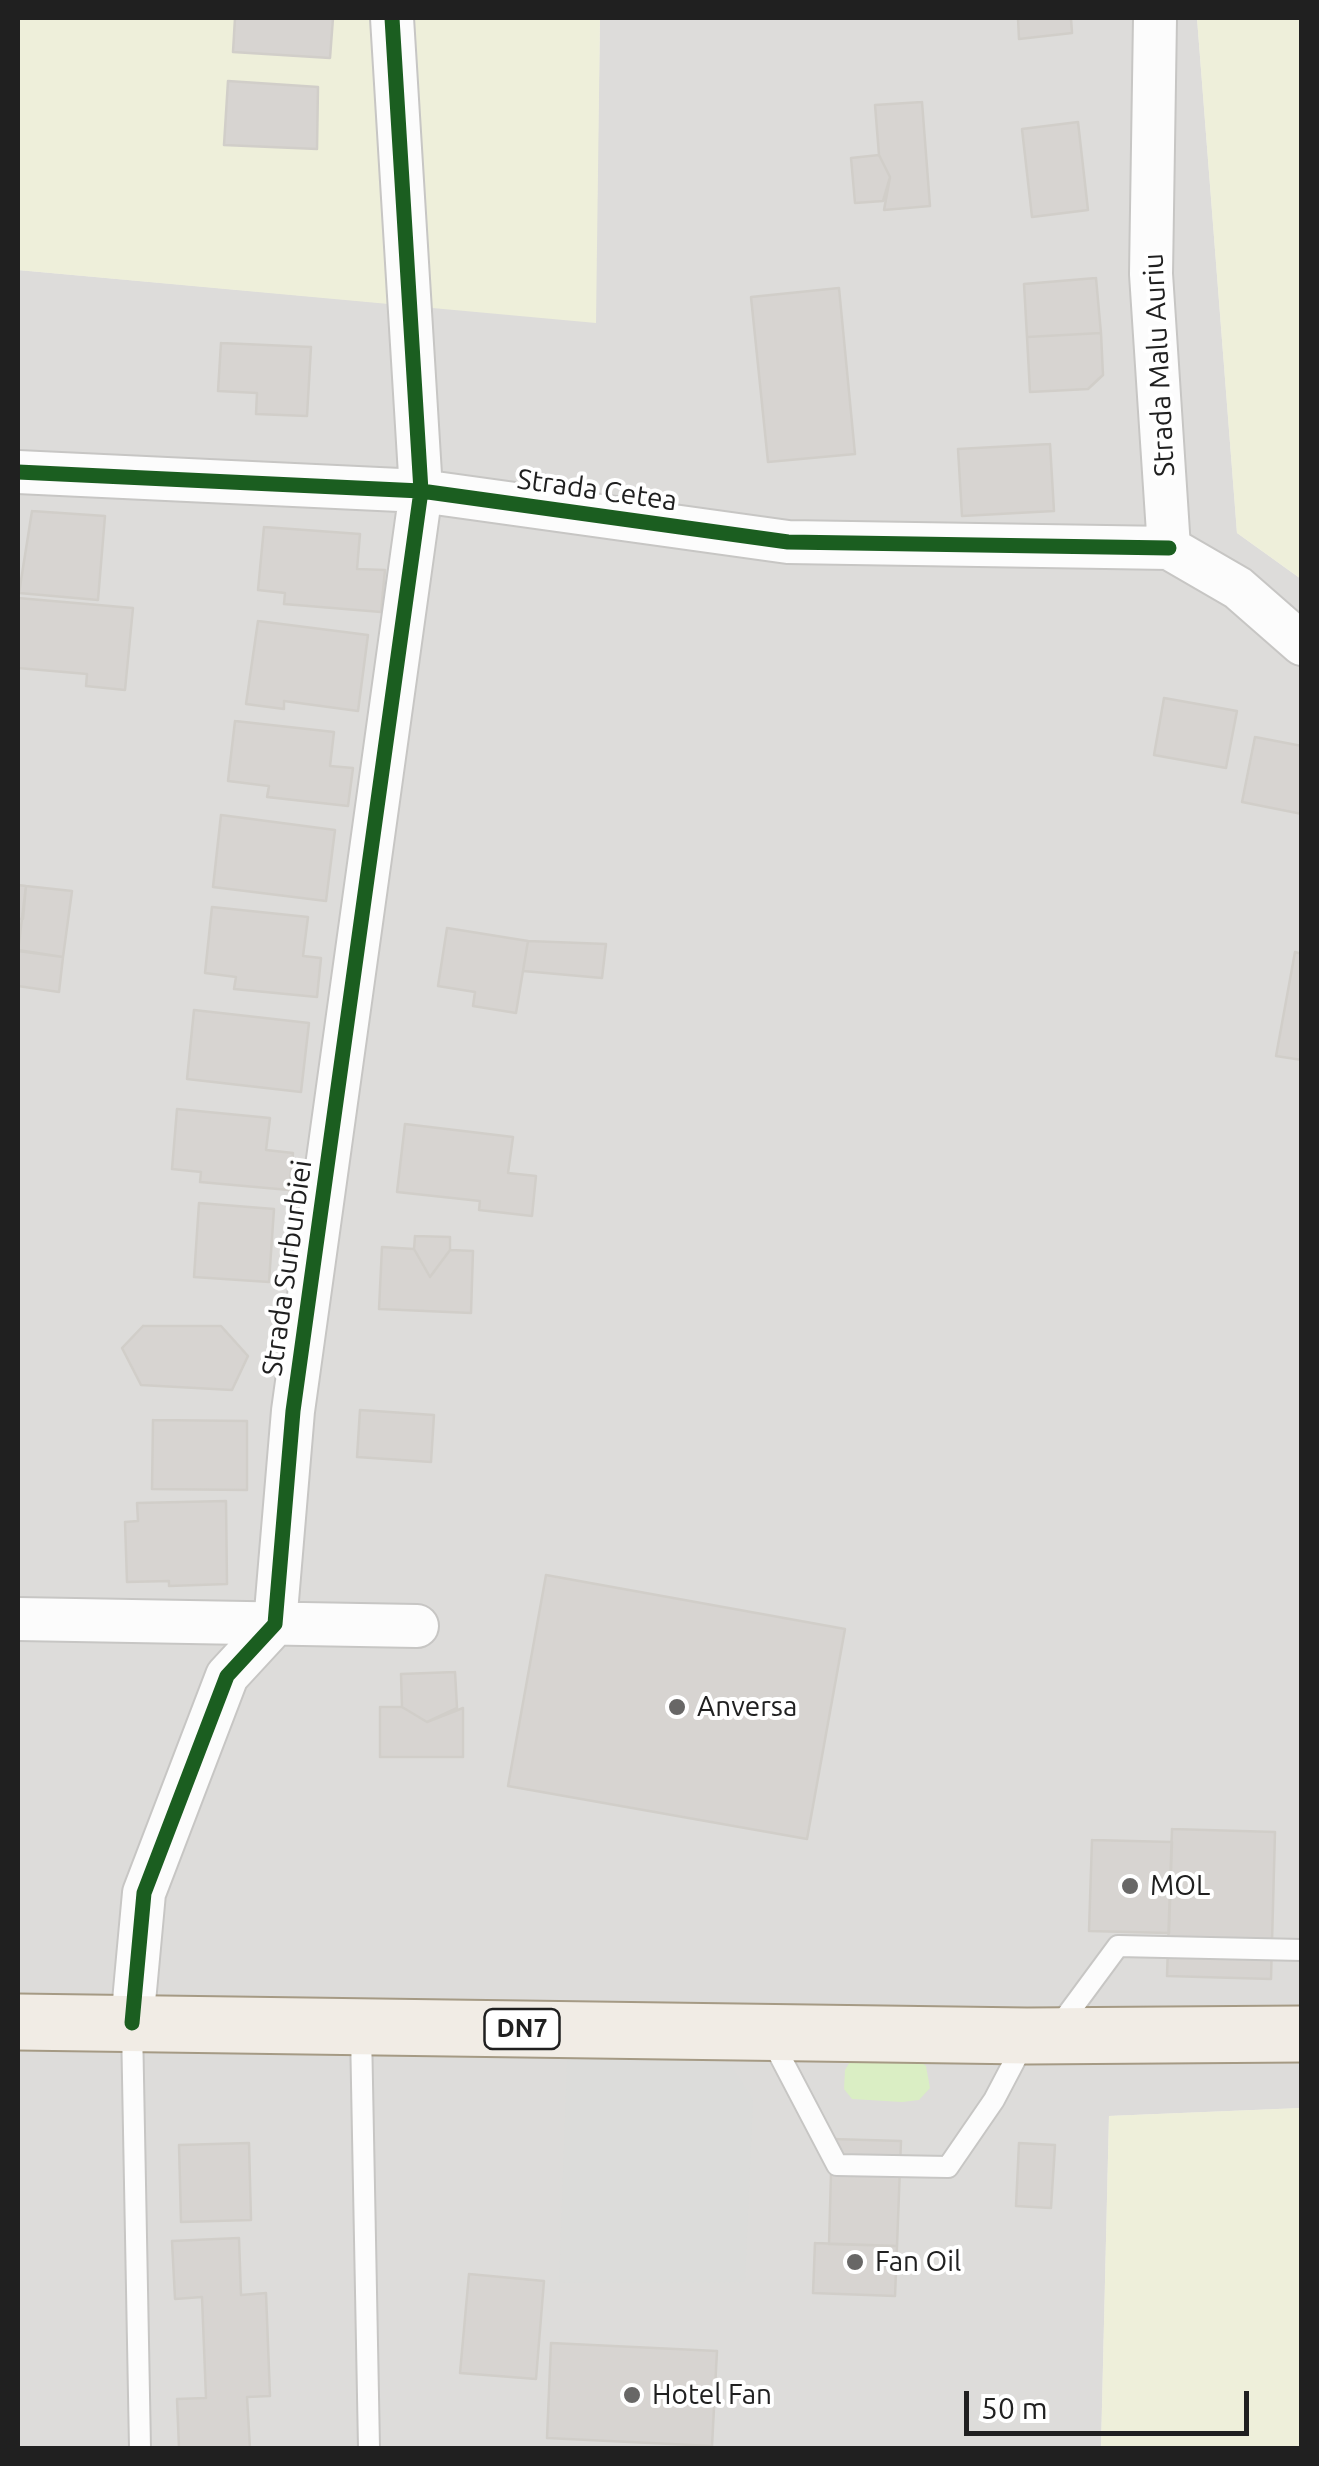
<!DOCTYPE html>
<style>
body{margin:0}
#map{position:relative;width:1319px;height:2466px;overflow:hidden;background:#eeece8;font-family:Ubuntu,sans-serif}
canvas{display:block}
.frame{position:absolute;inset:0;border:20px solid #202020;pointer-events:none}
.scale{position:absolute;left:964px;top:2391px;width:285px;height:45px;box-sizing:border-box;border:5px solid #202020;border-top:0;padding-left:12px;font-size:30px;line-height:35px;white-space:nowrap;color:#202020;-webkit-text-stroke:8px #fff;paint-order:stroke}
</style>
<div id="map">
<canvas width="1319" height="2466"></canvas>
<div class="frame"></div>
<div class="scale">50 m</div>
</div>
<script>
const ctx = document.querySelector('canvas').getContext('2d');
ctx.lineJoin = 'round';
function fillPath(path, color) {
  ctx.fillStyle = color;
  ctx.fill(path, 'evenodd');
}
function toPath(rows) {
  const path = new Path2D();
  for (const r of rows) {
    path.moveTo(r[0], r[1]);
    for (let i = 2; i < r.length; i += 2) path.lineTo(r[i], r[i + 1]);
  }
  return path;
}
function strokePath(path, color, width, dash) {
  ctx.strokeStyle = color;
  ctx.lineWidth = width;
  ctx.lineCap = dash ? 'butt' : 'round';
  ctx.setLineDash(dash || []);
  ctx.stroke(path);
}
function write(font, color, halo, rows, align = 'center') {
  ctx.font = font + ' Ubuntu,sans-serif';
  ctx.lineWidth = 8;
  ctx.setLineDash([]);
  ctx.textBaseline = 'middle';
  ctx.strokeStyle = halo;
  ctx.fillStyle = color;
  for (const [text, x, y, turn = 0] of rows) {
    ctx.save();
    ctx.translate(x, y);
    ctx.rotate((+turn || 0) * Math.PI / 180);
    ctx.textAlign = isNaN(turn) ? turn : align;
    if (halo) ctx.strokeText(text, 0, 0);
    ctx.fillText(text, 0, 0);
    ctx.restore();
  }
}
fillPath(toPath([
 [600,18,1197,18,1237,533,1301,579,1302,2108,1109,2116,1101,2448,18,2448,18,270,595,322]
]), '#dddcda');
fillPath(toPath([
 [568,2035,716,2042,753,2100,745,2282,559,2283]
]), '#dcdcda');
fillPath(toPath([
 [18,18,600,18,596,323,18,270],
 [1197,18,1301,18,1301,579,1237,533],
 [1301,2108,1301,2448,1101,2448,1109,2116]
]), '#eeefda');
fillPath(toPath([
 [854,2055,914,2056,926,2066,930,2088,919,2100,902,2102,852,2099,844,2089,845,2070]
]), '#daeec4');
const building = toPath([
 [235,18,333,18,330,58,233,52,235,18],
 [1018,18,1071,18,1072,33,1019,39,1018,18],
 [228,81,318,87,317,149,224,145,228,81],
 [922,102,930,206,884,210,890,177,879,155,875,105,922,102],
 [1078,122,1088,210,1032,217,1022,129,1078,122],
 [879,155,890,177,883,201,855,203,851,158,879,155],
 [1096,278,1101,333,1027,337,1024,284,1096,278],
 [839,288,855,454,768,462,751,297,839,288],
 [1101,333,1103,375,1088,389,1030,392,1027,337,1101,333],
 [221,343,311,347,307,416,256,414,257,393,218,391,221,343],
 [1050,444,1054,511,962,516,958,449,1050,444],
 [32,511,105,516,98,600,19,593,32,511],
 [264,527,360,534,357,569,385,570,381,612,284,604,285,593,258,590,264,527],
 [18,598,133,608,125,690,86,686,87,674,18,668,18,598],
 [258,621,368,635,358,711,284,701,284,709,246,704,258,621],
 [1164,698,1237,711,1226,768,1154,755,1164,698],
 [235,721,334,732,330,766,353,768,348,806,267,797,269,786,228,781,235,721],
 [1255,737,1302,746,1302,814,1242,802,1255,737],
 [221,815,335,830,326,901,213,887,221,815],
 [18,885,26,886,23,919,18,919,18,885],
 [26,886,72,891,63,957,18,951,26,886],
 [212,907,308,917,303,956,321,958,317,997,234,989,236,977,205,973,212,907],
 [447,928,528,941,516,1013,473,1006,475,992,438,986,447,928],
 [528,941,606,944,602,978,523,971,528,941],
 [18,950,63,957,59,992,18,986,18,950],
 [1295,952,1302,954,1302,1060,1276,1056,1295,952],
 [194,1010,309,1023,301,1092,187,1079,194,1010],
 [177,1109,270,1118,266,1150,293,1153,289,1190,200,1182,201,1172,172,1169,177,1109],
 [405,1124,513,1137,508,1173,536,1176,532,1216,479,1210,480,1201,397,1192,405,1124],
 [199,1203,274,1209,269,1282,194,1277,199,1203],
 [415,1236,450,1237,450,1250,430,1277,414,1249,415,1236],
 [382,1247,414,1249,430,1277,450,1250,473,1251,471,1313,379,1309,382,1247],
 [143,1326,221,1326,248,1356,232,1390,141,1385,122,1348,143,1326],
 [360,1410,434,1415,431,1462,357,1457,360,1410],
 [153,1420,247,1421,247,1490,152,1489,153,1420],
 [226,1501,227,1584,169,1586,169,1581,127,1582,125,1522,138,1521,137,1503,226,1501],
 [546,1575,845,1629,807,1839,508,1786,546,1575],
 [455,1672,457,1708,427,1722,402,1707,401,1674,455,1672],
 [380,1707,402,1707,427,1722,463,1708,463,1757,380,1757,380,1707],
 [1172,1829,1275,1832,1271,1979,1167,1976,1172,1829],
 [1092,1840,1172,1842,1169,1933,1089,1931,1092,1840],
 [832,2139,901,2141,897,2246,829,2244,832,2139],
 [249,2143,251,2220,181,2222,179,2145,249,2143],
 [1019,2143,1055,2145,1051,2208,1016,2206,1019,2143],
 [239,2238,241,2295,266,2293,270,2396,247,2397,250,2448,179,2448,177,2399,206,2398,202,2297,175,2299,172,2241,239,2238],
 [815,2243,897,2246,895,2296,813,2293,815,2243],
 [469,2274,544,2281,536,2379,460,2373,469,2274],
 [551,2343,717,2351,712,2446,547,2438,551,2343]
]);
fillPath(building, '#d7d4d1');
strokePath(building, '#d1cec9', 2.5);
const service = toPath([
 [132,2025,140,2448],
 [1056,2030,1118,1946,1302,1950],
 [361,2031,369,2448],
 [771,2039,837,2165,948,2167,994,2100,1025,2041]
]);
const minor = toPath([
 [1155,18,1151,274,1169,548,1238,588,1302,644],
 [18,472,421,491,788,542,1169,548],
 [18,1619,417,1626],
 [132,2023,144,1893,227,1676,275,1624,293,1411,421,491,392,18]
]);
const primary = toPath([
 [18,2022,1027,2036,1302,2034]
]);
strokePath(service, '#c7c6c4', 24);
strokePath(minor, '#c7c6c4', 46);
strokePath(primary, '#a59a84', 59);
strokePath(service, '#fcfcfc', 20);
strokePath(minor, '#fcfcfc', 42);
strokePath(primary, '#f1ece5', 55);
strokePath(toPath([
 [18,472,421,491,788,542,1169,548],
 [132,2023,144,1893,227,1676,275,1624,293,1411,421,491,392,18]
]), '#1b5e20', 15);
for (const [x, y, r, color] of [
 [677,1707,10,"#686766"],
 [1130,1886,10,"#686766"],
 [855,2262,10,"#686766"],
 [632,2395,10,"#686766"]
]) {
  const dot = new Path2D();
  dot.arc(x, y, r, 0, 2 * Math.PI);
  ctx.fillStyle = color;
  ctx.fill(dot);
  strokePath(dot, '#fff', 4);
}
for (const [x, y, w] of [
 [522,2029,75]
]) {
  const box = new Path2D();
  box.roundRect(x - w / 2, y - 20, w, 40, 8);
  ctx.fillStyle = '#fff';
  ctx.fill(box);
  strokePath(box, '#202020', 2.5);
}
write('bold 25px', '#202020', null, [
 ["DN7",522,2029]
]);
write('28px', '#202020', '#fff', [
 ["Strada Malu Auriu",1159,365,-93],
 ["Strada Cetea",597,490,8],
 ["Strada Surburbiei",287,1268,-82]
]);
write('28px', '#202020', '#fff', [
 ["Anversa",697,1707],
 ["MOL",1150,1886],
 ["Fan Oil",875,2262],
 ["Hotel Fan",652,2395]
], 'left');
</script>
